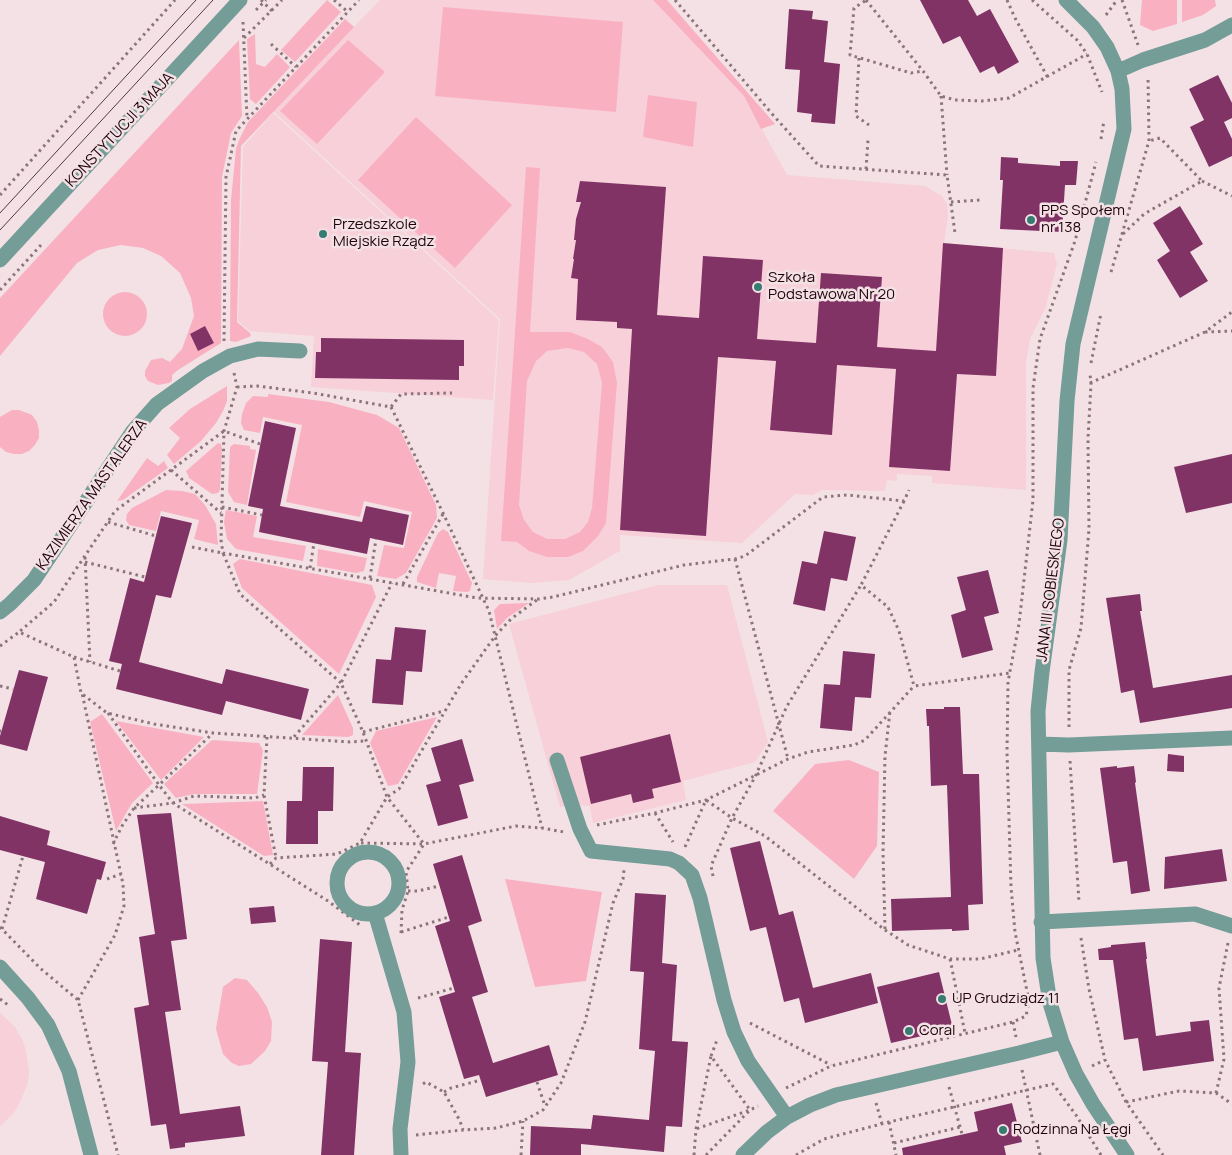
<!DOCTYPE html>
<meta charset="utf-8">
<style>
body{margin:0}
canvas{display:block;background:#f3e1e5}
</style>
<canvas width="1232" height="1155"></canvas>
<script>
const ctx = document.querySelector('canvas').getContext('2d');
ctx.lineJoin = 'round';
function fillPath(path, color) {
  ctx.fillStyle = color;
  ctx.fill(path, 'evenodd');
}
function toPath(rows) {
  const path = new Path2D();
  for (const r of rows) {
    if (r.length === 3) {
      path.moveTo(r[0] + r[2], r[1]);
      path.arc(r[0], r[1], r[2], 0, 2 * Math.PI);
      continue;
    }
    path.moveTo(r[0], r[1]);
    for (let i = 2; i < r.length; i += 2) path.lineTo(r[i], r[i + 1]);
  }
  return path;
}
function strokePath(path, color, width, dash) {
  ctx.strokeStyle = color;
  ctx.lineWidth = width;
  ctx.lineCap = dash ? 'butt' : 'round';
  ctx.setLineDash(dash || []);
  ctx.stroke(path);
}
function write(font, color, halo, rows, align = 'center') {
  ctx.font = font + ' Manrope,sans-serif';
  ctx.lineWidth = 5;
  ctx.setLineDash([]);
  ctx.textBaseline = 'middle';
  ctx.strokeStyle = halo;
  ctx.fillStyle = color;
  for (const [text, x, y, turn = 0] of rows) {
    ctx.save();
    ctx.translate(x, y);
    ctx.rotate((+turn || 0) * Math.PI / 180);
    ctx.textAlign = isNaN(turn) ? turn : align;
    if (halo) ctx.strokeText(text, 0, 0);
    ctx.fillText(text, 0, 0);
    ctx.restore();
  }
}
fillPath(toPath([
 [380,0,653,0,744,96,787,175,925,186,942,196,947,204,948,216,944,243,1054,253,1057,264,1045,309,1030,339,1026,362,1026,490,932,483,932,476,897,474,897,481,887,480,885,491,822,490,813,495,795,494,742,543,620,535,620,551,569,580,532,583,483,579,500,319,273,111],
 [273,113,499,320,493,400,311,387,314,336,250,331,238,321,243,147],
 [658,585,727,585,768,742,755,762,683,781,686,800,593,823,590,806,572,805,560,807,509,624],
 [0,1013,15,1027,22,1039,26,1050,29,1072,28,1083,19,1104,13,1114,0,1126]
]), '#f8d0d9');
fillPath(toPath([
 [327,0,341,12,295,62,281,50],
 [653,0,667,0,775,124,761,129,744,96],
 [1142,0,1177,0,1177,24,1153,31,1140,25],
 [1182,0,1215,0,1216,6,1203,15,1182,22],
 [443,7,623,22,616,112,435,96],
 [345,19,354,27,241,146,237,322,250,333,251,336,236,342,230,341,231,200,236,149,239,140,248,122],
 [255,34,256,64,265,67,277,54,290,67,256,104,250,99,247,39],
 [239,40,242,116,231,133,222,177,221,343,178,370,172,375,172,381,169,383,158,385,148,381,145,376,145,371,151,360,162,358,170,362,182,349,194,316,191,298,180,273,161,256,143,248,121,245,98,250,77,263,0,356,0,298],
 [205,327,214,343,198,350,190,335],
 [348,40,385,72,317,144,280,111],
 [648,95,697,102,693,147,643,137],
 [416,117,512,205,455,268,358,180],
 [526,167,540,168,530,332,570,332,588,339,602,347,613,362,617,383,606,523,598,536,583,551,568,557,547,557,529,551,517,542,501,541],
 [568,348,584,352,597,364,602,383,592,508,588,522,580,532,565,539,547,539,533,532,524,520,519,505,527,381,536,361,547,351],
 [125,314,22],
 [227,386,227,401,223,411,216,423,201,441,174,464,167,455,180,438,169,428,190,409],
 [268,394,329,402,377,415,399,428,436,505,437,518,406,573,396,579,377,576,384,545,404,548,412,512,364,501,360,517,286,502,302,425,263,417,260,433,244,430,241,423,242,414,246,403,253,396,268,397],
 [12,410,19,410,32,415,37,422,39,430,39,438,35,445,29,451,22,454,14,454,6,452,0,447,0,417],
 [218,443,221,444,222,449,220,490,218,493,212,494,189,478,186,471],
 [234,444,250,446,250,449,256,450,247,505,234,502,228,492,230,447],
 [147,458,158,466,164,461,168,468,123,500,117,501],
 [166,490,182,491,195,494,205,505,216,524,218,545,194,539,199,520,161,511,156,531,129,525,126,520,127,514,132,508],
 [226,510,257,516,253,537,306,546,303,561,236,549,227,539,224,522],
 [443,529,448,532,472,583,470,591,467,592,453,591,456,576,439,573,436,588,417,582,417,577,438,533],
 [318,549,367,558,364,571,356,573,317,566],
 [240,559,372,585,376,597,339,674,242,588,233,564],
 [529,603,507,618,497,629,494,610,500,604],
 [338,695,353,728,353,735,348,737,302,735],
 [102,714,153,783,132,803,116,831,90,722],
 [437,717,398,784,388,786,370,743,376,731],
 [116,721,204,737,161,780],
 [212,740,259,743,263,750,257,794,194,794,176,798,164,784],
 [849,760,879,772,877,846,854,879,773,811,815,764],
 [263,801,273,855,264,856,182,804],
 [505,879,602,892,586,981,535,987],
 [235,978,247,980,258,993,267,1007,272,1022,271,1041,265,1051,251,1064,239,1066,232,1063,223,1054,216,1029,223,987]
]), '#f9b1c2');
fillPath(toPath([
 [920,0,968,0,977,16,990,9,1019,62,998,74,994,66,980,73,960,36,943,44],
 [789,9,813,11,812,19,828,21,824,62,840,64,835,124,811,122,812,114,797,112,800,70,785,69],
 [1218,75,1232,103,1232,118,1224,122,1232,139,1232,156,1209,167,1190,127,1204,120,1189,89],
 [1001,157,1018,158,1018,163,1060,166,1060,161,1078,161,1076,185,1065,185,1062,232,1000,229,1003,180,1000,180],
 [580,181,666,187,657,315,699,318,703,256,763,260,757,339,816,343,821,273,882,277,877,347,936,351,943,243,1003,248,996,376,957,374,950,471,889,467,896,369,837,365,832,435,770,430,776,361,718,357,706,536,620,530,632,329,617,328,617,322,576,320,578,279,571,278,574,259,573,259,576,240,574,240,576,219,581,202,576,202],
 [1180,206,1203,244,1190,252,1208,281,1180,298,1157,260,1170,251,1153,223],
 [205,326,214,343,198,351,190,334],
 [321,338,464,340,464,366,459,366,459,380,315,378,316,352,321,352],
 [265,421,296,428,280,506,362,522,366,506,409,515,403,545,370,538,367,554,259,532,263,509,248,506],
 [1232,454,1232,503,1186,513,1174,467],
 [161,516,192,523,171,598,156,595,139,662,222,684,226,669,309,689,301,720,226,701,222,715,116,689,122,664,109,661,130,578,144,582],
 [824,531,856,537,847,581,831,578,825,611,793,604,802,561,817,564],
 [988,570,999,613,984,617,993,650,962,658,951,615,966,610,957,577],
 [1140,594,1142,611,1140,611,1153,688,1232,675,1232,708,1140,723,1134,690,1121,693,1106,598],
 [395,627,426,630,422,672,406,671,403,705,372,703,376,659,391,660],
 [843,651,875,654,871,698,855,697,852,731,820,728,824,684,840,685],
 [19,670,48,677,27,751,0,744,0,736],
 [944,707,960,707,963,774,979,774,983,904,968,905,969,930,952,931,952,929,892,931,891,899,951,897,947,785,931,786,929,726,927,726,926,709,944,709],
 [670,734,681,782,652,789,654,798,633,803,631,794,591,804,580,757],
 [462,739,474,781,459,785,468,818,438,826,426,785,441,781,431,748],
 [1168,754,1184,756,1184,772,1167,771],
 [1117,766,1117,768,1134,766,1136,782,1135,783,1150,891,1131,894,1127,861,1113,863,1100,768],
 [303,767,334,767,333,811,318,811,318,844,286,844,287,801,302,801],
 [171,813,187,939,171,941,181,1010,165,1012,180,1114,240,1106,245,1136,185,1143,185,1147,170,1149,166,1124,151,1126,134,1008,149,1005,139,937,155,934,137,815],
 [0,816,50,831,47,845,106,862,101,880,97,879,87,914,36,899,45,862,0,850],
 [760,841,779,915,793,911,813,988,871,973,878,1003,805,1023,799,998,784,1002,766,927,750,931,730,848],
 [1222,849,1227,881,1164,889,1165,857],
 [462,855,482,921,468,926,488,992,472,997,493,1063,549,1045,558,1075,486,1097,479,1075,464,1079,439,997,455,992,435,926,450,921,433,864],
 [635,893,666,895,662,963,677,965,672,1041,688,1042,682,1127,666,1126,664,1152,581,1144,581,1155,530,1155,531,1126,591,1129,593,1115,649,1120,655,1051,639,1049,644,972,630,971],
 [274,906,276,922,251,924,249,908],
 [320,939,352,942,345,1052,361,1053,354,1155,321,1155,328,1062,312,1061],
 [1145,942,1147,959,1146,959,1156,1036,1191,1031,1190,1022,1209,1020,1214,1061,1143,1071,1138,1038,1124,1040,1113,960,1099,960,1098,949,1111,947,1111,945],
 [939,972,953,1029,891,1043,877,987],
 [1012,1103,1022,1142,1004,1146,1006,1155,903,1155,902,1148,978,1131,974,1112]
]), '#823366');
strokePath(toPath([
 [261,0,272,11],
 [334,0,348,12],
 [675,0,773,115,819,166,947,175,955,233],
 [866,0,923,71,941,96,955,100,982,101,1009,98,1087,54],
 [1007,0,1015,18,1048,78],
 [1032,0,1077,40,1087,54,1102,92],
 [1122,0,1138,45],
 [865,1,854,8,850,55,911,73,923,71],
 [256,10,266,0],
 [1106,15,1117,0],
 [243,22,247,118],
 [244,38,282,0],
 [271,44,296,67],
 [859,58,856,116,869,125],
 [941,96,947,175],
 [1101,139,1104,120],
 [866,169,868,140],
 [1202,181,1232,196],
 [0,195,175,0],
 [951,202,980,200],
 [1123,234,1144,214,1202,181,1160,138,1149,141],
 [1111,272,1149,141,1148,76],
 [0,290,41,245],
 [1205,332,1232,331],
 [224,341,226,177,236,131,359,0],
 [1091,363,1101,313],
 [234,373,237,387,224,431,221,540,223,553,477,598,539,599,553,597,684,565,735,559,745,556,823,497,847,495,904,501,909,490],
 [1090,383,1205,332,1232,312],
 [237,387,257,386,313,393,391,407,401,394,452,393],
 [391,407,443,513,489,611,542,828],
 [260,444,224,431,115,511,54,602,19,632,74,657,81,693,107,713,154,724,213,733,350,742,365,741],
 [171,470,221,513],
 [904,501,861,585,888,607,899,631,914,686,1010,673],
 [222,507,262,515],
 [108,522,156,536],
 [192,547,223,553,240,594,341,683,293,738],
 [85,557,90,662],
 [735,559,788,759],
 [85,562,145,577],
 [310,568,314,543],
 [370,578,376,539],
 [403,584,443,514],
 [0,646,19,632],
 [74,657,120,671],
 [0,686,13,689],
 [108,713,159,785,213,733],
 [1069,727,1069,670,1081,628,1089,529,1088,439,1091,384,1090,374],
 [0,731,1,731],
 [363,732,444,711],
 [267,737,264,795,276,858],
 [1070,761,1079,902],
 [134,808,173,803,194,796,255,798,264,795],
 [655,813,673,842],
 [597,825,655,813,706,800,788,759,808,752,854,745,865,740,914,686],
 [361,843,424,844,387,797,363,732,341,683,392,583],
 [113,844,122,826,134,808,159,785,173,803,328,901,360,925],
 [685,847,706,800,732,818,765,836,885,930,908,945,950,959,980,959,1018,950],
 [270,864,276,858,337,854,360,843,387,797,399,789,461,684,495,636,511,619,538,599],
 [713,876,711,866,732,818,755,777,787,706,861,585],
 [107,879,121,874],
 [408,891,418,891,439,886],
 [0,927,40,968,78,1000,118,1155],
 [2,929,23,856],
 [885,929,883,853,885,756,890,711],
 [401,932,449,917],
 [401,933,402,910,408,891,406,872,424,844,516,826,542,828,564,832],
 [1081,938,1089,989,1105,1060,1126,1102,1163,1155],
 [950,959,965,1033],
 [418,998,454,988],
 [0,999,8,1005],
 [78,1000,115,935,124,906,123,884,82,693],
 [1013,1022,1016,1037],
 [750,1023,831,1065],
 [711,1056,717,1040],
 [1092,1066,1105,1060],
 [1022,1070,1040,1155],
 [537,1082,545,1106],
 [423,1084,426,1082,444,1092,460,1121,463,1130,496,1128,523,1121,543,1110,561,1083,585,1022,613,903,623,879,624,870],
 [949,1087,962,1134],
 [786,1088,831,1066,1013,1022,1026,1016,1029,1001,1015,932,1011,887,1007,752,1008,682,1019,624,1033,500,1033,388,1040,339,1075,241,1096,162],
 [444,1092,451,1088,481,1080],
 [1216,1093,1224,1059,1219,988,1228,943],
 [1126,1102,1179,1091,1216,1093,1232,1104],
 [876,1103,882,1124],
 [889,1122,896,1155],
 [416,1135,463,1130],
 [894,1143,960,1127],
 [521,1155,523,1121],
 [694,1155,696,1129,711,1056,750,1110,696,1129],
 [706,1155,750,1110,758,1106],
 [796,1155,824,1139,889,1122,1053,1084,1076,1115,1101,1155]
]), '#8b747a', 3, [2.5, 4]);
strokePath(toPath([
 [1066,0,1093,27,1107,47,1118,71,1122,89,1124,129,1073,344,1067,401,1060,540,1042,672,1038,711,1043,958,1050,1003,1062,1042,1076,1074,1093,1104,1127,1155],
 [1118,71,1143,60,1205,40,1232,25],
 [0,260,240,0],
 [0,612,10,604,34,580,133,431,157,404,203,371,230,356,258,349,300,351],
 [1039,744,1069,745,1232,738],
 [557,760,580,829,591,851,670,859,679,863,692,875,700,898,724,1000,734,1032,748,1061,787,1117],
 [368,883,31],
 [375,913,404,1012,408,1062,400,1129,401,1155],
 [1041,922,1195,914,1232,926],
 [0,967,28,998,48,1025,69,1071,91,1155],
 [743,1155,767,1132,787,1117,810,1105,836,1095,1019,1053,1062,1042]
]), '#739d96', 15);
strokePath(toPath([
 [0,213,196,0],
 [0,230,213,0]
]), '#523840', 1);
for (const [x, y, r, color] of [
 [1031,220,5,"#367c72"],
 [323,234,5,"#367c72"],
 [758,287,5,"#367c72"],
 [942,999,5,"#367c72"],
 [909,1031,5,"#367c72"],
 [1003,1130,5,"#367c72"]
]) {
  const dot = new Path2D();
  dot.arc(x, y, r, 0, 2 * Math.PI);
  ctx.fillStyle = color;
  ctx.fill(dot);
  strokePath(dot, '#f3e1e5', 2);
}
write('15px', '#1f030c', '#f3e1e5', [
 ["KONSTYTUCJI 3 MAJA",120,130,-47],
 ["KAZIMIERZA MASTALERZA",92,495,-55],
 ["JANA III SOBIESKIEGO",1051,590,-83]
]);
write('15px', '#1f030c', '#f3e1e5', [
 ["PPS Społem",1041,211],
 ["nr 138",1041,228],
 ["Przedszkole",333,225],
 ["Miejskie Rządz",333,242],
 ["Szkoła",768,278],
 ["Podstawowa Nr 20",768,295],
 ["UP Grudziądz 11",952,999],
 ["Coral",919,1031],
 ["Rodzinna Na Łęgi",1013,1130]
], 'left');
</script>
